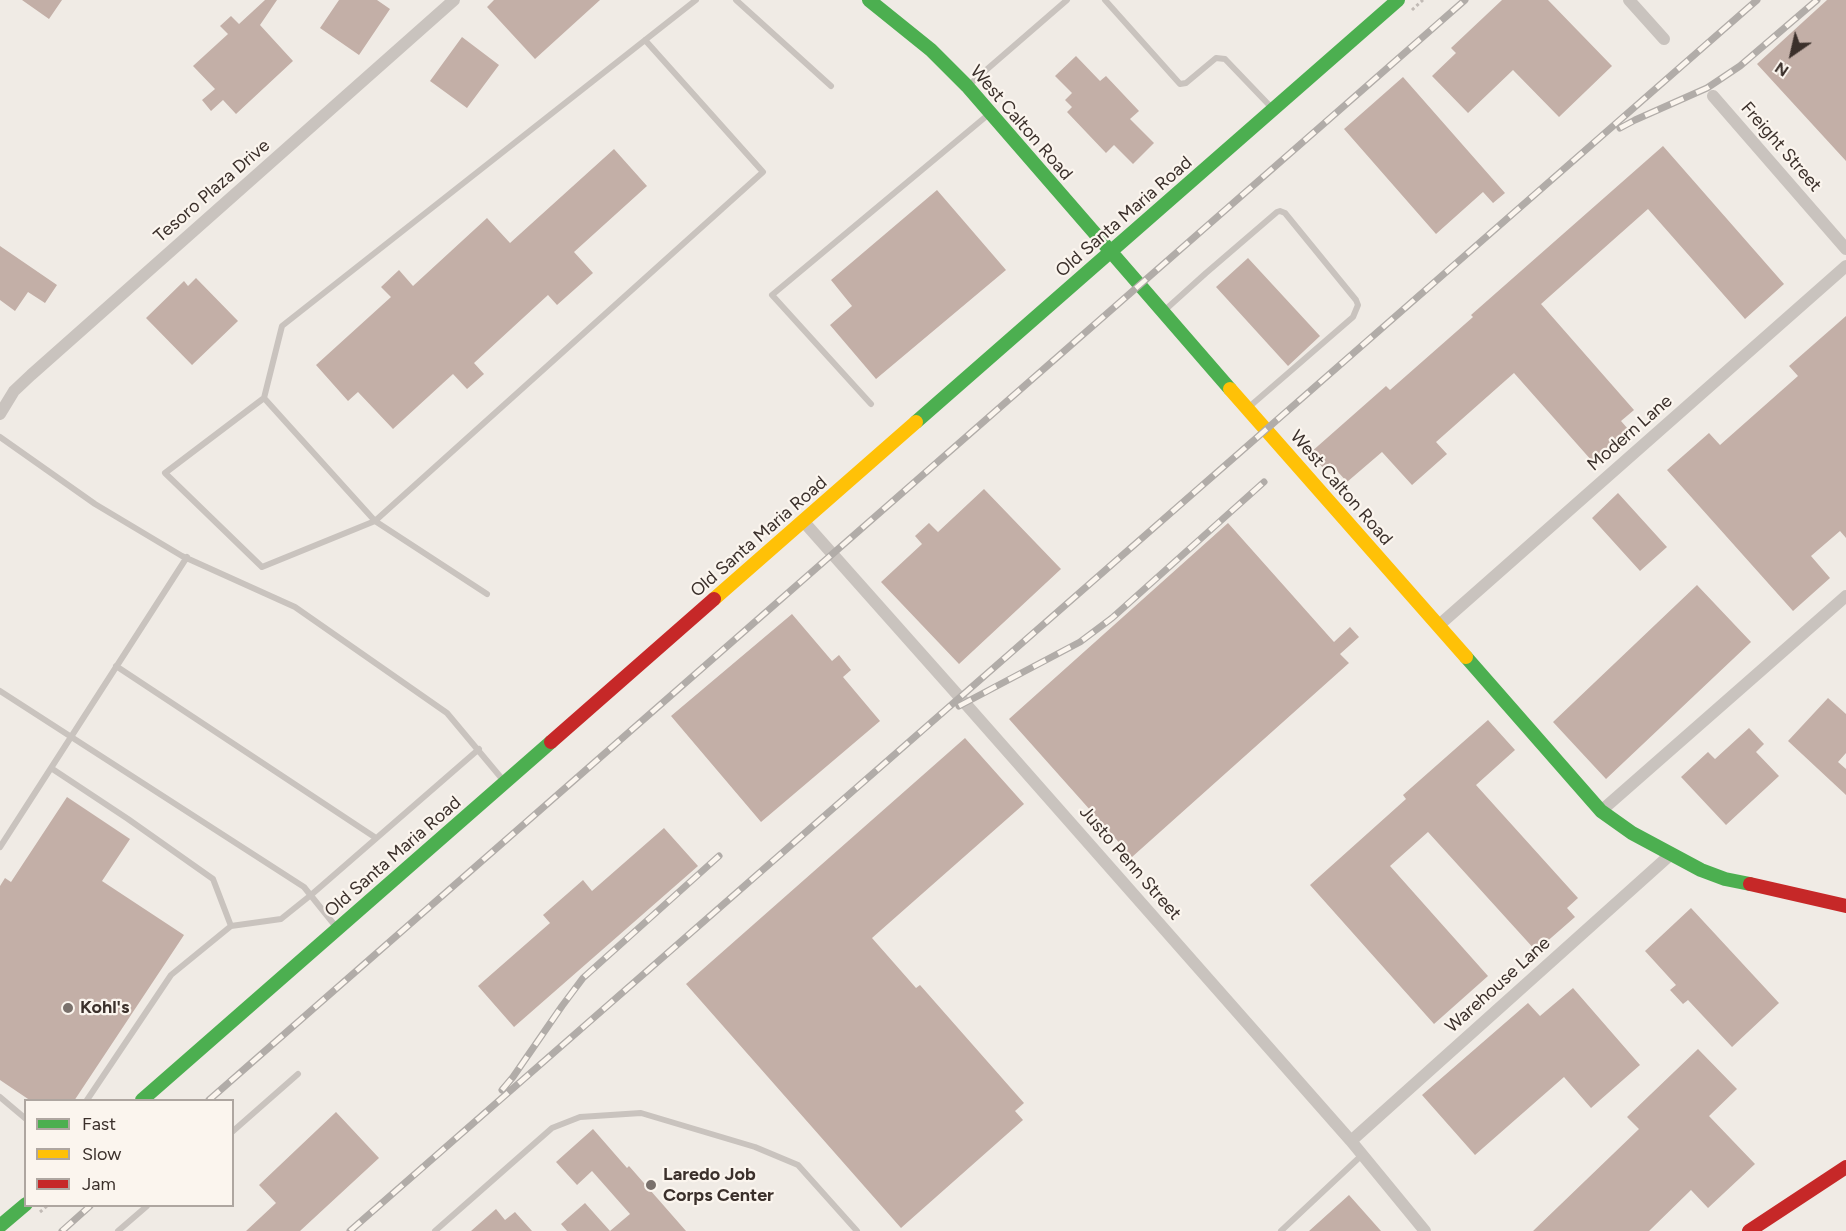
<!DOCTYPE html>
<style>
body{margin:0}
#map{position:relative;width:1846px;height:1231px;overflow:hidden;background:#f0ebe5;font-family:Figtree,sans-serif}
canvas{display:block}
.legend{position:absolute;left:24px;top:1099px;width:210px;height:108px;box-sizing:border-box;background:#fbf5ee;border:2px solid #aea6a0;margin:0;padding:8px 10px;list-style:none;font-size:18px;color:#3b302b}
.legend li{display:flex;align-items:center;gap:12px;height:30px}
.legend b{width:30px;border:2px solid #aea6a0}
.north{position:absolute;left:1762px;top:24px;width:60px;height:60px;-webkit-text-stroke:4px #fbf5ee;paint-order:stroke;rotate:214deg;font-size:16px;font-weight:700;line-height:24px;text-align:center;color:#3b302b}
.north::after{content:'';display:block;margin:auto;width:21px;height:27px;background:#3b302b;clip-path:polygon(50% 0,100% 100%,50% 72%,0 100%)}
</style>
<div id="map">
<canvas width="1846" height="1231"></canvas>
<ul class="legend">
<li><b style="height:8px;background:#4caf50"></b>Fast</li>
<li><b style="height:8px;background:#ffc107"></b>Slow</li>
<li><b style="height:8px;background:#c62828"></b>Jam</li>
</ul>
<div class="north">N</div>
</div>
<script>
const ctx = document.querySelector('canvas').getContext('2d');
ctx.lineJoin = 'round';
function fillPath(path, color) {
  ctx.fillStyle = color;
  ctx.fill(path, 'evenodd');
}
function toPath(rows) {
  const path = new Path2D();
  for (const r of rows) {
    path.moveTo(r[0], r[1]);
    for (let i = 2; i < r.length; i += 2) path.lineTo(r[i], r[i + 1]);
  }
  return path;
}
function strokePath(path, color, width, dash) {
  ctx.strokeStyle = color;
  ctx.lineWidth = width;
  ctx.lineCap = dash ? 'butt' : 'round';
  ctx.setLineDash(dash || []);
  ctx.stroke(path);
}
function write(font, color, halo, rows, align = 'center') {
  ctx.font = font + ' Figtree,sans-serif';
  ctx.lineWidth = 4.5;
  ctx.setLineDash([]);
  ctx.textBaseline = 'middle';
  ctx.strokeStyle = halo;
  ctx.fillStyle = color;
  for (const [text, x, y, turn = 0] of rows) {
    ctx.save();
    ctx.translate(x, y);
    ctx.rotate((+turn || 0) * Math.PI / 180);
    ctx.textAlign = isNaN(turn) ? turn : align;
    if (halo) ctx.strokeText(text, 0, 0);
    ctx.fillText(text, 0, 0);
    ctx.restore();
  }
}
fillPath(toPath([
 [22,0,62,0,49,19],
 [265,0,277,0,260,25,293,61,236,114,223,100,211,111,202,100,215,89,193,66,228,34,220,26,231,16,239,24],
 [339,0,377,0,390,9,359,55,320,28],
 [494,0,600,0,535,59,487,7],
 [1502,0,1548,0,1612,66,1559,117,1513,70,1468,113,1432,76,1456,53,1451,48],
 [1827,0,1846,0,1846,161,1757,64],
 [462,37,499,65,467,108,430,81],
 [1076,56,1100,81,1106,76,1139,111,1130,119,1154,143,1133,164,1114,145,1106,153,1067,112,1072,107,1065,100,1072,93,1055,76],
 [1403,77,1505,193,1493,203,1483,192,1436,234,1344,129],
 [1663,146,1784,284,1745,319,1648,209,1541,304,1634,410,1621,421,1628,429,1592,461,1514,373,1436,442,1447,454,1412,485,1382,452,1347,482,1330,463,1324,469,1310,453,1386,386,1390,390,1473,317,1471,315],
 [614,149,647,186,574,252,593,273,557,305,548,295,474,363,484,374,467,389,453,374,393,429,358,392,348,401,316,365,391,297,381,287,399,270,413,286,487,218,510,243],
 [937,190,1006,270,876,379,830,325,852,306,831,280],
 [0,246,57,285,45,303,28,292,15,311,0,300],
 [1248,258,1320,336,1288,366,1216,287],
 [196,278,238,321,192,365,146,318,184,281,188,286],
 [1846,316,1846,538,1840,531,1811,556,1830,578,1793,611,1667,470,1709,433,1720,445,1798,376,1789,366],
 [984,489,1061,569,959,664,881,582,922,544,915,536,929,523,938,532],
 [1618,493,1667,547,1640,571,1592,518],
 [1228,523,1334,642,1350,627,1359,637,1340,654,1349,663,1132,857,1009,719],
 [1697,585,1751,642,1606,779,1553,722],
 [792,614,832,661,839,655,851,670,843,677,880,721,761,822,671,716],
 [1828,698,1846,714,1846,753,1838,762,1846,769,1846,795,1788,741],
 [1488,720,1515,750,1476,785,1578,898,1567,908,1575,917,1536,951,1428,832,1390,866,1488,976,1434,1024,1310,885,1406,799,1403,795],
 [1749,728,1764,744,1756,752,1779,776,1726,825,1681,777,1708,752,1715,759],
 [965,738,1024,804,872,938,916,988,920,985,1024,1103,1015,1111,1023,1120,901,1228,686,984],
 [67,797,130,839,102,881,184,935,74,1101,31,1101,0,1080,0,886,5,878,11,882],
 [664,828,698,866,514,1027,478,986,550,923,543,915,583,880,592,891],
 [1691,908,1779,1003,1732,1047,1688,1000,1683,1004,1670,990,1676,985,1645,951],
 [1573,988,1640,1065,1591,1108,1564,1077,1475,1155,1422,1095,1528,1003,1540,1016],
 [1698,1049,1737,1089,1709,1116,1755,1164,1708,1208,1691,1190,1649,1231,1533,1231,1639,1129,1627,1117],
 [336,1112,379,1158,300,1231,246,1231,276,1203,259,1185],
 [593,1129,627,1168,629,1166,686,1231,610,1231,630,1214,592,1171,577,1185,556,1162],
 [1349,1195,1381,1231,1309,1231],
 [585,1203,610,1231,567,1231,561,1224],
 [496,1209,505,1220,515,1212,532,1231,471,1231]
]), '#c3afa7');
strokePath(toPath([
 [1412,10,1423,0],
 [40,1212,47,1206]
]), '#c2bbb6', 3, [3, 3]);
strokePath(toPath([
 [736,0,831,86],
 [1105,0,1180,84,1186,83,1216,58,1225,59,1271,107],
 [645,40,763,172,375,521,264,398,282,326,696,0],
 [970,84,1067,0],
 [1165,310,1206,273,1277,212,1280,211,1285,213,1356,300,1358,305,1353,317,1249,407],
 [264,398,165,473,262,567,375,521,487,594],
 [871,404,772,295,989,114],
 [0,437,95,504,182,556,295,607,447,713,503,780],
 [187,557,51,768,128,819,213,879,231,926],
 [116,666,376,838],
 [0,691,304,887,337,928],
 [0,847,51,768],
 [0,1097,26,1119],
 [87,1100,171,975,231,926,281,919,311,895,479,749],
 [232,1132,298,1074],
 [118,1231,147,1206],
 [435,1231,552,1128,580,1117,641,1113,755,1147,798,1165,857,1231],
 [1281,1231,1362,1155]
]), '#c9c3be', 6);
strokePath(toPath([
 [1629,0,1664,39],
 [1713,96,1846,249],
 [0,414,14,391,31,375,454,0],
 [804,522,964,702,1351,1141,1425,1231],
 [1438,626,1846,266],
 [1601,811,1846,596],
 [1351,1141,1670,855]
]), '#c9c3be', 12);
strokePath(toPath([
 [869,0,931,50,967,86,1230,389],
 [916,422,1398,0],
 [1466,657,1601,811,1632,833,1701,870,1725,879,1750,884],
 [142,1100,551,742],
 [0,1226,26,1204]
]), '#4caf50', 14);
strokePath(toPath([
 [1230,389,1466,657],
 [714,599,916,422]
]), '#ffc107', 14);
strokePath(toPath([
 [551,742,714,599],
 [1750,884,1846,906],
 [1749,1231,1846,1167]
]), '#c62828', 14);
const rail = toPath([
 [1620,128,1635,120,1707,88,1740,66,1817,0],
 [959,706,1080,642,1112,618,1264,482],
 [502,1090,513,1077,562,1006,583,978,719,856],
 [209,1100,1465,0],
 [62,1231,90,1206],
 [350,1231,1757,0]
]);
strokePath(rail, '#b1aca8', 7);
strokePath(rail, '#fbf5ee', 4.5, [14]);
for (const [x, y, r, color] of [
 [68,1008,6,"#7a716c"],
 [651,1185,6,"#7a716c"]
]) {
  const dot = new Path2D();
  dot.arc(x, y, r, 0, 2 * Math.PI);
  ctx.fillStyle = color;
  ctx.fill(dot);
  strokePath(dot, '#fbf5ee', 2);
}
write('18px', '#3b302b', '#fbf5ee', [
 ["West Calton Road",1021,123,49],
 ["Freight Street",1781,147,49],
 ["Tesoro Plaza Drive",212,191,-41],
 ["Old Santa Maria Road",1124,217,-41],
 ["Modern Lane",1630,433,-41],
 ["West Calton Road",1341,488,49],
 ["Old Santa Maria Road",759,537,-41],
 ["Old Santa Maria Road",393,857,-41],
 ["Justo Penn Street",1130,863,49],
 ["Warehouse Lane",1498,985,-42]
]);
write('bold 18px', '#3b302b', '#fbf5ee', [
 ["Kohl's",80,1008],
 ["Laredo Job",663,1175],
 ["Corps Center",663,1196]
], 'left');
</script>
